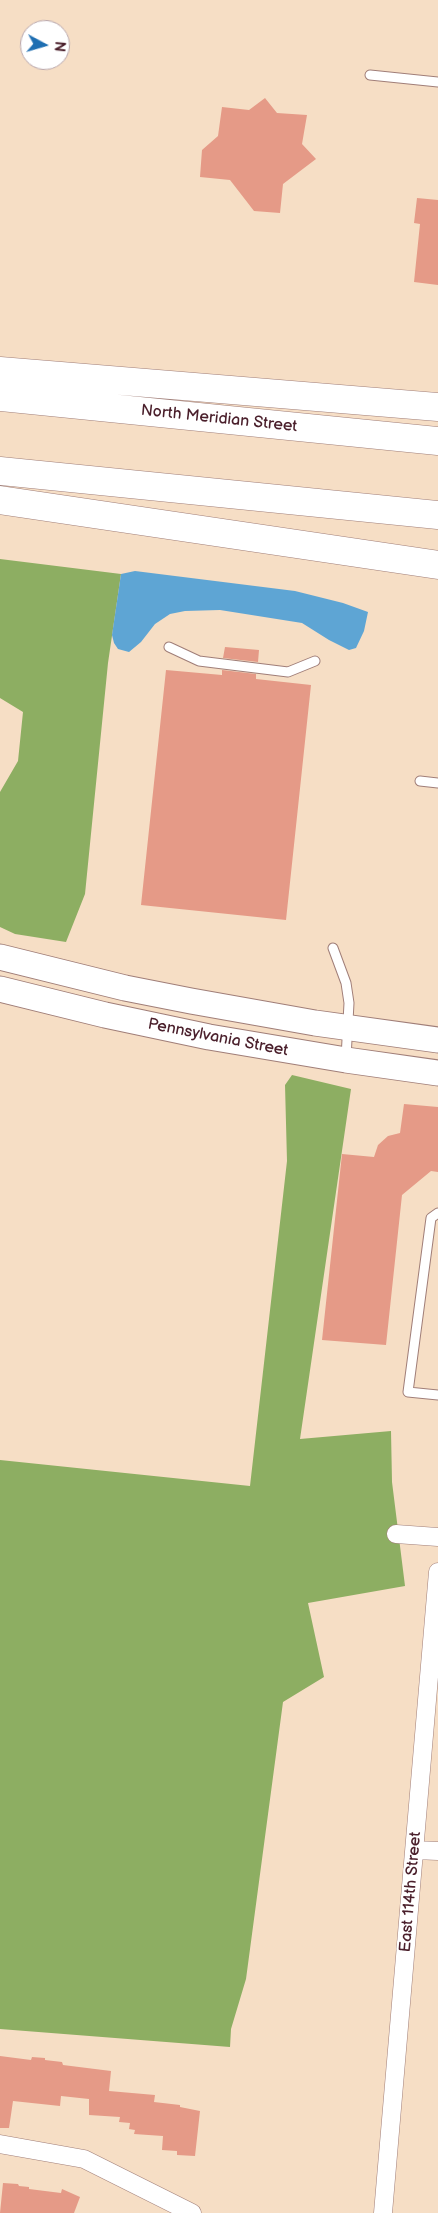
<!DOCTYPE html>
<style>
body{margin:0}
#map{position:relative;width:438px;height:2213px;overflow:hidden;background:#f6dec5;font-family:"Balsamiq Sans",sans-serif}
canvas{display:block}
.north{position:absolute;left:20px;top:20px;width:50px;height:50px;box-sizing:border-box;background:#fff;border:1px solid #b7a5aa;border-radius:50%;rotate:96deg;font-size:14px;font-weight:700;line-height:20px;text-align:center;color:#4a1f2b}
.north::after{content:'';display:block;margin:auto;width:18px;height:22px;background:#1f6fb2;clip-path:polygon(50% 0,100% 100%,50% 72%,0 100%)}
</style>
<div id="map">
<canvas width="438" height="2213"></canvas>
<div class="north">N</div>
</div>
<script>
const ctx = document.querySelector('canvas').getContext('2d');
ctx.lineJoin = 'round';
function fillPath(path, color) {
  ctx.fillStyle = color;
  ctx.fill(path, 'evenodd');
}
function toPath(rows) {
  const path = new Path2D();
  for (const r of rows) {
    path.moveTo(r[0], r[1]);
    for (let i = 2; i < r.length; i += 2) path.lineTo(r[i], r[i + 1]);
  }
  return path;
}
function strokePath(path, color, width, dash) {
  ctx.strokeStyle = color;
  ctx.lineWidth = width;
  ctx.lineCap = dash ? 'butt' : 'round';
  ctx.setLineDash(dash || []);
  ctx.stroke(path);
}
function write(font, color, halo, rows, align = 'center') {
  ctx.font = font + ' "Balsamiq Sans",sans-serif';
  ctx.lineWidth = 4;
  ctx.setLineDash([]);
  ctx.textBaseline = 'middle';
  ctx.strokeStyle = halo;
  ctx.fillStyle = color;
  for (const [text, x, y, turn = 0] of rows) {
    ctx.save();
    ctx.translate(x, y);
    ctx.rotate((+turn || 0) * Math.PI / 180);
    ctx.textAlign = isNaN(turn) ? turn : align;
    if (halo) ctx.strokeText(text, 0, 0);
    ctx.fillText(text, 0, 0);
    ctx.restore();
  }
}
fillPath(toPath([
 [0,559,121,574,108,663,85,894,66,942,15,934,0,927,0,792,18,761,23,712,0,698],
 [292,1075,351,1089,300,1439,391,1431,392,1482,405,1586,308,1603,324,1677,283,1702,246,1979,231,2029,230,2047,0,2029,0,1460,250,1486,287,1161,285,1085]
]), '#8dae62');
fillPath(toPath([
 [135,571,295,591,343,603,368,612,364,631,356,648,349,650,329,640,302,623,220,610,185,611,170,614,155,624,141,642,129,652,118,649,114,643,112,635,121,574]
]), '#5ea5d4');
fillPath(toPath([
 [265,98,277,113,307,115,302,144,316,159,283,184,280,213,254,211,230,180,200,177,202,150,218,136,222,107,249,110],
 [417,198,438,200,438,285,414,282,420,224,414,223],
 [225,647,259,650,258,662,223,658],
 [166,670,222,675,222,670,256,674,256,679,311,685,286,920,141,905],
 [404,1104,438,1107,438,1172,431,1171,402,1195,386,1345,322,1340,342,1154,374,1157,378,1145,388,1136,400,1133],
 [0,2056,31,2060,32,2057,45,2058,45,2060,62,2062,63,2065,111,2071,109,2091,155,2095,154,2102,180,2105,180,2107,200,2111,195,2156,177,2155,177,2151,162,2150,163,2136,134,2134,135,2130,129,2129,130,2123,119,2122,120,2117,89,2115,89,2099,61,2096,60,2106,13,2101,9,2128,0,2128],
 [3,2183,18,2184,19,2186,29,2187,29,2189,61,2193,62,2189,80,2197,74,2213,0,2213]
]), '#e59a87');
const lane = toPath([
 [370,75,438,82],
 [169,647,199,661,288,672,315,661],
 [420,781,438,783],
 [333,948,346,983,349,1003,346,1058],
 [438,1213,431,1218,408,1392,438,1395]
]);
const street = toPath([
 [396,1534,438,1537],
 [415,1850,438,1851],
 [0,2144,84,2159,192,2213],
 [383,2213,438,1572]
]);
const secondary = toPath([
 [0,957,125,988,191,1001,315,1023,438,1040],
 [0,989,105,1015,209,1037,346,1060,438,1073]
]);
const highway = toPath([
 [0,371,438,407],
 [0,397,438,441],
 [0,471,438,515],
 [0,500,438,565]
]);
strokePath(lane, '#a07e78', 11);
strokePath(street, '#a07e78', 19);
strokePath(secondary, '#a07e78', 27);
strokePath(highway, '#a07e78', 29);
strokePath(lane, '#fff', 9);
strokePath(street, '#fff', 18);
strokePath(secondary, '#fff', 25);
strokePath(highway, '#fff', 28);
write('16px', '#4a1f2b', '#fff', [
 ["North Meridian Street",219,419,6],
 ["Pennsylvania Street",218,1038,11],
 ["East 114th Street",411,1892,-85]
]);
</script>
